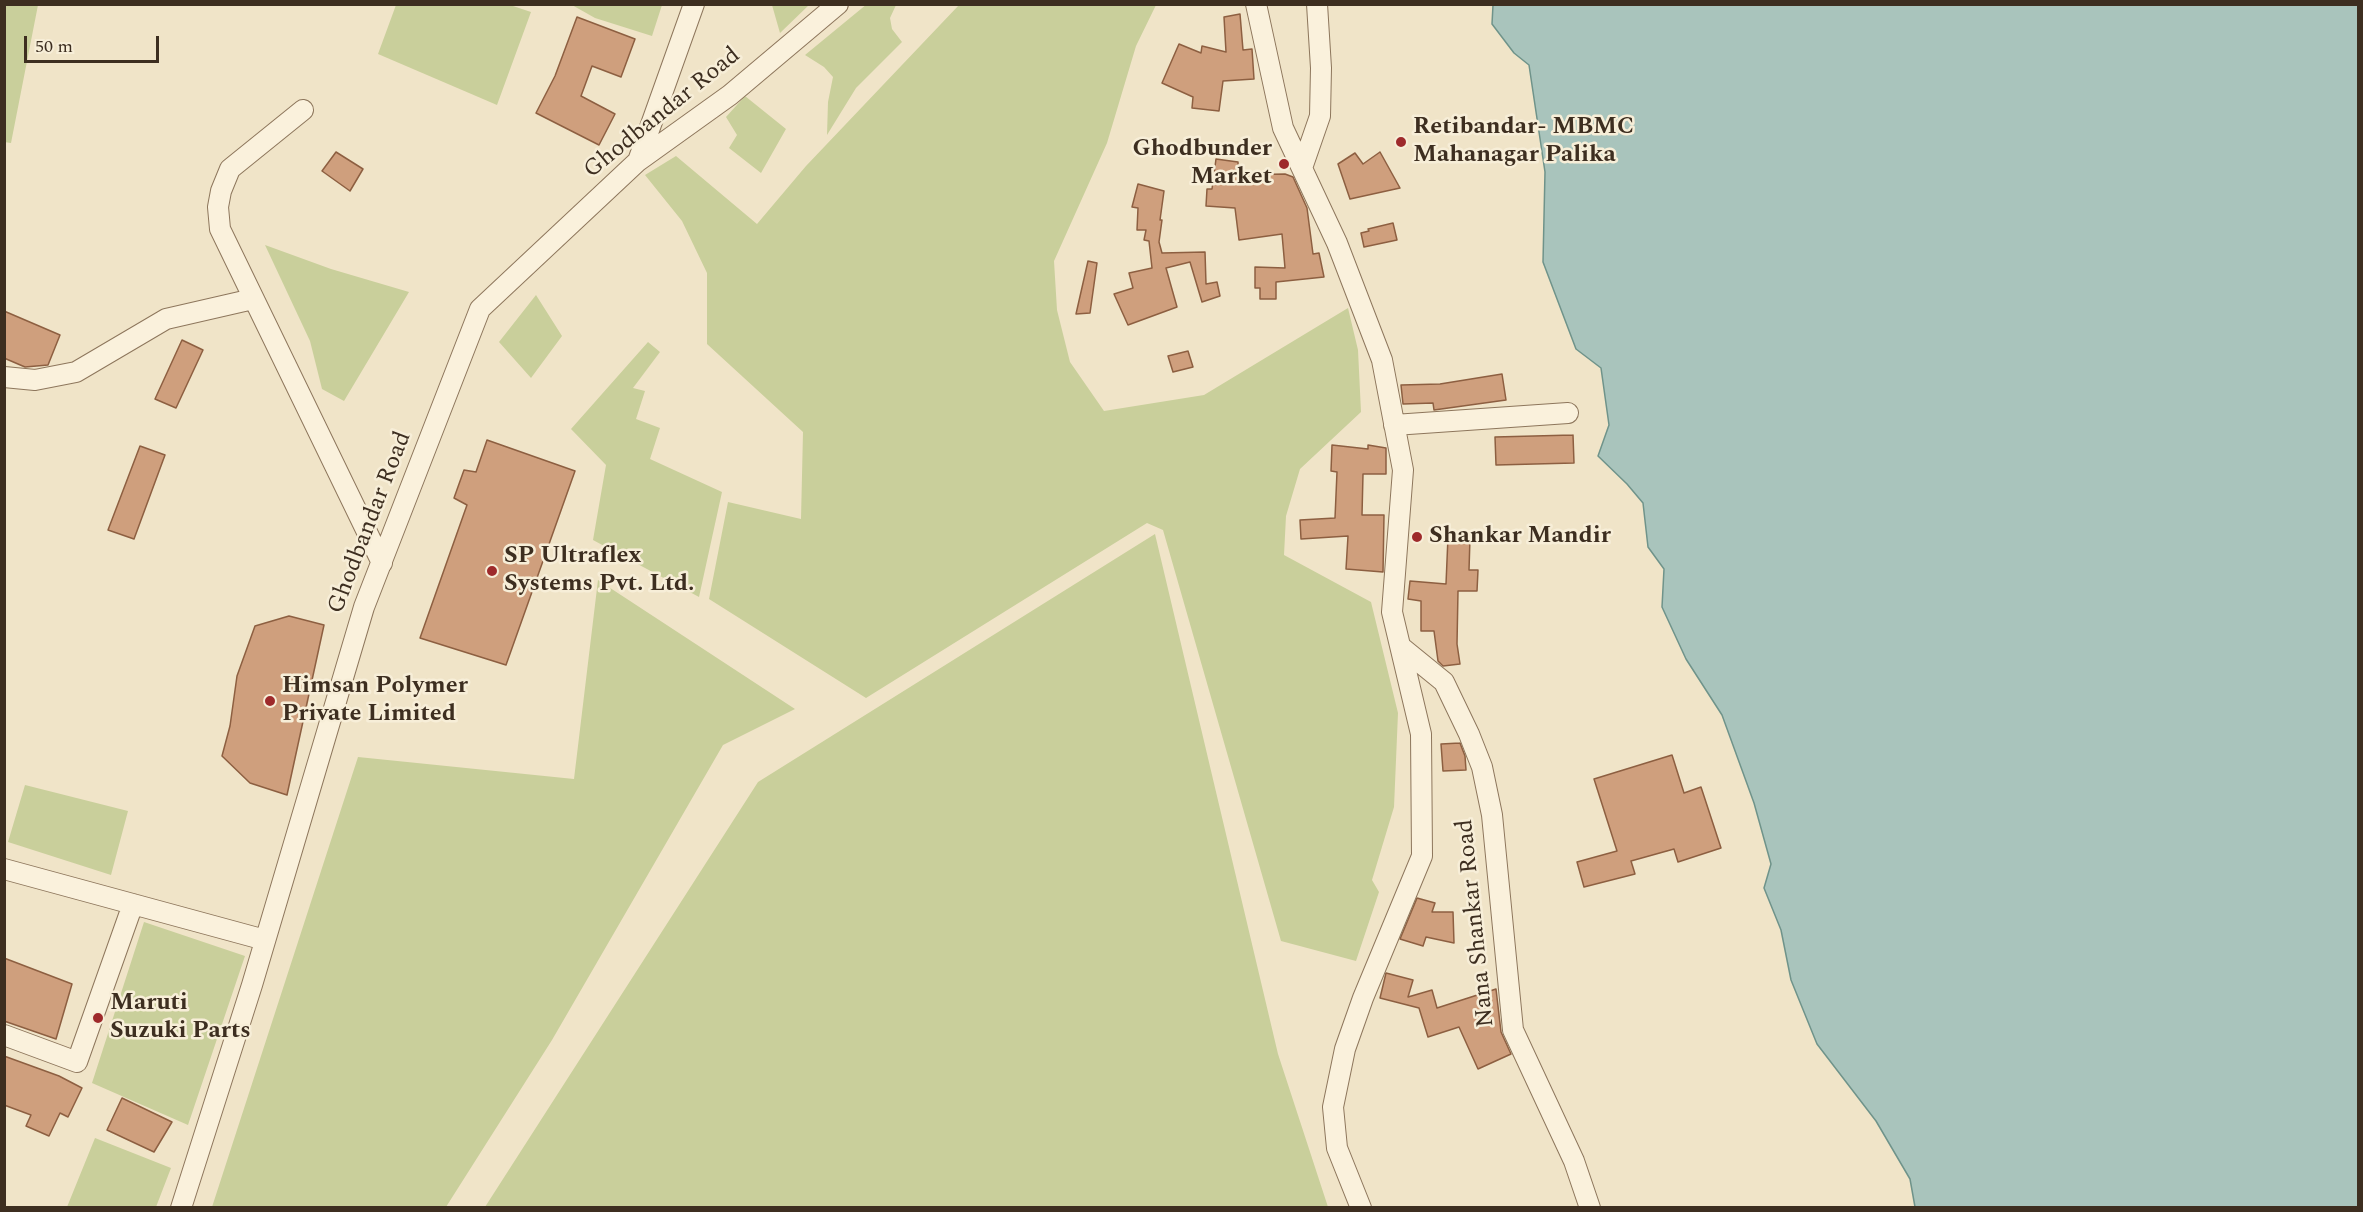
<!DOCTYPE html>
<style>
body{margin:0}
#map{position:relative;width:2363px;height:1212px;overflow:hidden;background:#f0e4c8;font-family:Spectral,serif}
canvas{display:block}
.frame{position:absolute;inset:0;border:6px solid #3d2e20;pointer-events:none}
.scale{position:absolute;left:24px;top:36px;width:135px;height:27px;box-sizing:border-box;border:3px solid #3d2e20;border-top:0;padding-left:8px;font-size:18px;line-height:21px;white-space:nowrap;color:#3d2e20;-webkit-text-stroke:4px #f7eed8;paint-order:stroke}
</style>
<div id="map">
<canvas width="2363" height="1212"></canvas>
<div class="frame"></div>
<div class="scale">50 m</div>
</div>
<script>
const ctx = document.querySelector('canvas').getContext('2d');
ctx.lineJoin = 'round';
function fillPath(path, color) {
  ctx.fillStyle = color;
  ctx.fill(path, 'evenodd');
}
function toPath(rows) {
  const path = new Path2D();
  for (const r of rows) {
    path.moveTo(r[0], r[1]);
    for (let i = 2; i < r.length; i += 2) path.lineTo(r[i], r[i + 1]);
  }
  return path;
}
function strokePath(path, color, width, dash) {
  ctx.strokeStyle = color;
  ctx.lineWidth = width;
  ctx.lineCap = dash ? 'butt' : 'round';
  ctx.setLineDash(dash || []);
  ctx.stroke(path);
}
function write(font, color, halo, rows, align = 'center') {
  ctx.font = font + ' Spectral,serif';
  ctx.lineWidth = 5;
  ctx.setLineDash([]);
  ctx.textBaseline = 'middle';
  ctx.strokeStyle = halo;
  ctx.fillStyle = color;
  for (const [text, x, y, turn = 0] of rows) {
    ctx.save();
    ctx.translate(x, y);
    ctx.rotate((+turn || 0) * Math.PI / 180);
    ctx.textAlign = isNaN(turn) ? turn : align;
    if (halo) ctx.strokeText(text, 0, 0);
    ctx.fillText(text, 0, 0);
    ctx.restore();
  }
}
fillPath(toPath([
 [867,4,896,5,890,18,892,29,902,42,856,88,827,135,828,102,833,77,824,67,805,55],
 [4,5,38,5,11,143,4,142],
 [396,5,510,5,531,12,497,105,378,54],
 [572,5,662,5,652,36,595,18],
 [772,5,772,4,809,5,780,33],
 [959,5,1156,5,1136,46,1107,143,1054,261,1057,310,1070,362,1104,411,1204,395,1348,308,1358,350,1361,412,1300,469,1286,516,1284,555,1371,602,1398,713,1394,807,1372,880,1379,892,1356,961,1281,941,1163,530,1147,523,866,698,709,599,728,502,801,519,803,432,707,344,707,273,682,221,645,175,676,156,757,224,806,166],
 [745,96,786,129,761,173,729,148,737,135,726,117],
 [265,245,331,269,409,292,344,401,322,389,310,341],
 [536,295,562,336,531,378,499,342],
 [648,342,660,352,633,388,645,391,636,419,660,428,650,459,722,492,699,597,593,540,606,465,571,429],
 [1155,534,1278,1054,1328,1207,485,1207,758,782],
 [598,580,795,709,723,745,552,1040,446,1207,212,1207,358,757,574,779],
 [25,785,128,811,111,875,8,842],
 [144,922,245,956,188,1125,92,1083],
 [95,1138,171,1168,156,1207,67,1207]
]), '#c9cf9b');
const water = toPath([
 [1493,5,2358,5,2358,1207,1915,1207,1910,1179,1876,1121,1817,1044,1791,980,1781,930,1764,888,1771,864,1754,803,1722,715,1686,659,1662,607,1664,569,1648,547,1643,503,1627,484,1598,456,1609,425,1601,368,1576,349,1543,262,1545,172,1529,65,1514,53,1492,24,1493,5]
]);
fillPath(water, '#a9c4bc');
strokePath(water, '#6f938a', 1.5);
const building = toPath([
 [1240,14,1243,50,1252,49,1254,79,1223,81,1219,111,1192,108,1193,97,1162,83,1179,44,1201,53,1202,46,1226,52,1224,17,1240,14],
 [577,17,635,39,621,77,592,66,581,96,615,114,599,145,536,113,555,76,577,17],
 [336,152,363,169,350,191,322,171,336,152],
 [1380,152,1400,188,1350,199,1338,164,1355,153,1363,164,1380,152],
 [1216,159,1238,162,1238,175,1285,174,1293,177,1307,208,1313,254,1319,253,1324,277,1276,282,1276,299,1260,299,1260,288,1255,288,1255,267,1285,268,1282,234,1239,240,1235,208,1206,206,1207,189,1212,189,1216,159],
 [1138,184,1164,191,1160,220,1162,220,1159,242,1162,253,1205,252,1206,284,1217,282,1220,296,1202,302,1190,262,1166,268,1177,307,1128,325,1114,294,1133,288,1129,273,1152,268,1149,241,1144,240,1146,230,1137,230,1138,208,1132,207,1138,184],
 [1393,223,1397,240,1364,247,1361,233,1369,231,1368,229,1393,223],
 [1088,261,1097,263,1090,313,1076,314,1088,261],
 [4,311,60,335,48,365,25,367,4,358,4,311],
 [182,340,203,350,176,408,155,399,182,340],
 [1188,351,1193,367,1173,372,1168,356,1188,351],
 [1502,374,1506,400,1434,410,1433,403,1403,404,1401,385,1440,384,1502,374],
 [1573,435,1574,463,1496,465,1495,437,1573,435],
 [487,440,575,471,506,665,420,638,467,505,454,498,464,470,476,472,487,440],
 [1332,445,1368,449,1368,445,1386,448,1386,474,1363,474,1362,515,1384,515,1383,572,1346,569,1348,536,1301,539,1300,520,1335,518,1337,472,1331,471,1332,445],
 [140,446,165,455,134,539,108,530,140,446],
 [1448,537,1470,538,1469,570,1478,570,1477,591,1458,591,1457,644,1460,664,1443,666,1438,661,1434,631,1421,631,1421,601,1408,599,1410,581,1446,584,1448,537],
 [289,616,324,625,287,795,250,783,222,756,230,726,237,676,255,626,289,616],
 [1460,743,1465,756,1466,770,1443,771,1441,744,1460,743],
 [1672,755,1684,793,1701,787,1721,848,1678,862,1674,849,1631,861,1635,874,1584,887,1577,862,1617,851,1594,779,1672,755],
 [1417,898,1435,903,1432,912,1453,912,1454,943,1426,937,1423,946,1400,939,1417,898],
 [4,958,72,984,56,1039,4,1021,4,958],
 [1386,973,1413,980,1408,997,1432,990,1437,1008,1496,989,1501,1032,1511,1054,1478,1069,1459,1027,1428,1037,1419,1008,1380,998,1386,973],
 [4,1056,59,1076,82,1088,68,1117,60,1113,49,1136,26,1126,31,1115,4,1105,4,1056],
 [122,1098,172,1122,154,1152,107,1130,122,1098]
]);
fillPath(building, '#cf9f7d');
strokePath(building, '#8d5f41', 1.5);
const minor = toPath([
 [1256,4,1283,128,1337,243,1382,360,1403,470,1392,612,1421,734,1422,856,1363,998,1345,1049,1333,1107,1337,1148,1361,1208],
 [303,110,230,169,221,191,218,207,220,229,382,563],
 [638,161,694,4],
 [1302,168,1320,116,1321,68,1317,4],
 [4,377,35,380,76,372,166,319,253,299],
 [1394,425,1568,413],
 [1401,647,1444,682,1469,734,1482,767,1492,815,1513,1030,1574,1161,1590,1208],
 [4,869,265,940],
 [4,1035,77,1062,133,904],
 [181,1208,252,985,364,607,480,309,638,161,730,95,838,4]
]);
strokePath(minor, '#8d765c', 22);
strokePath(minor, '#faf1dc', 20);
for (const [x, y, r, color] of [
 [1401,142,6,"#9e2a2b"],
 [1284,164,6,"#9e2a2b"],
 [1417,537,6,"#9e2a2b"],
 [492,571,6,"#9e2a2b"],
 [270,701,6,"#9e2a2b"],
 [98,1018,6,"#9e2a2b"]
]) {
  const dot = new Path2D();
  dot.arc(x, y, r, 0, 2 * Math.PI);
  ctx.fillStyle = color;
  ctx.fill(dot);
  strokePath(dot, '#f7eed8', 2);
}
write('24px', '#3d2e20', '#f7eed8', [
 ["Ghodbandar Road",663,114,-39],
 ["Ghodbandar Road",371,523,-69],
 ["Nana Shankar Road",1477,923,-96]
]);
write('bold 24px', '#3d2e20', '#f7eed8', [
 ["Retibandar- MBMC",1413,128],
 ["Mahanagar Palika",1413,156],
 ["Ghodbunder",1272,150,"right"],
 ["Market",1272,178,"right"],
 ["Shankar Mandir",1429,537],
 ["SP Ultraflex",504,557],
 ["Systems Pvt. Ltd.",504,585],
 ["Himsan Polymer",282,687],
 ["Private Limited",282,715],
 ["Maruti",110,1004],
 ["Suzuki Parts",110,1032]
], 'left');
</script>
